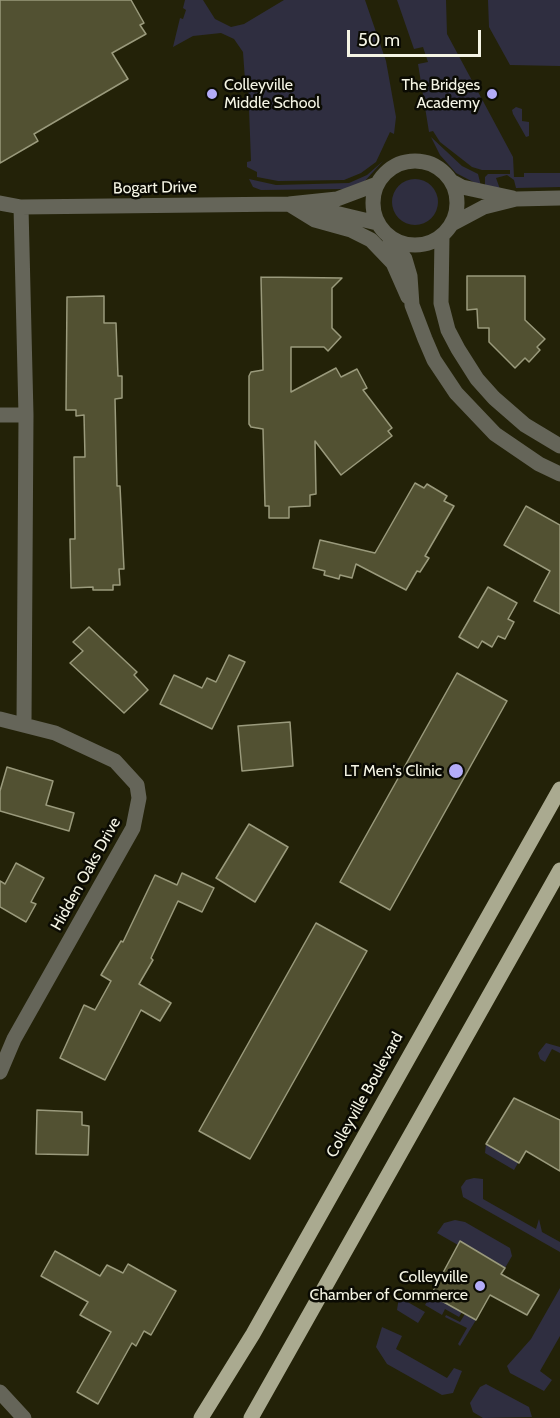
<!DOCTYPE html>
<style>
body{margin:0}
#map{position:relative;width:560px;height:1418px;overflow:hidden;background:#232208;font-family:Cabin,sans-serif}
canvas{display:block}
.scale{position:absolute;left:347px;top:30px;width:134px;height:27px;box-sizing:border-box;border:3px solid #f5f5e5;border-top:0;padding-left:8px;font-size:18px;line-height:21px;white-space:nowrap;color:#f5f5e5;-webkit-text-stroke:4px #0b0b03;paint-order:stroke}
</style>
<div id="map">
<canvas width="560" height="1418"></canvas>
<div class="scale">50 m</div>
</div>
<script>
const ctx = document.querySelector('canvas').getContext('2d');
ctx.lineJoin = 'round';
function fillPath(path, color) {
  ctx.fillStyle = color;
  ctx.fill(path, 'evenodd');
}
function toPath(rows) {
  const path = new Path2D();
  for (const r of rows) {
    if (r.length === 3) {
      path.moveTo(r[0] + r[2], r[1]);
      path.arc(r[0], r[1], r[2], 0, 2 * Math.PI);
      continue;
    }
    path.moveTo(r[0], r[1]);
    for (let i = 2; i < r.length; i += 2) path.lineTo(r[i], r[i + 1]);
  }
  return path;
}
function strokePath(path, color, width, dash) {
  ctx.strokeStyle = color;
  ctx.lineWidth = width;
  ctx.lineCap = dash ? 'butt' : 'round';
  ctx.setLineDash(dash || []);
  ctx.stroke(path);
}
function write(font, color, halo, rows, align = 'center') {
  ctx.font = font + ' Cabin,sans-serif';
  ctx.lineWidth = 5;
  ctx.setLineDash([]);
  ctx.textBaseline = 'middle';
  ctx.strokeStyle = halo;
  ctx.fillStyle = color;
  for (const [text, x, y, turn = 0] of rows) {
    ctx.save();
    ctx.translate(x, y);
    ctx.rotate((+turn || 0) * Math.PI / 180);
    ctx.textAlign = isNaN(turn) ? turn : align;
    if (halo) ctx.strokeText(text, 0, 0);
    ctx.fillText(text, 0, 0);
    ctx.restore();
  }
}
fillPath(toPath([
 [185,0,203,0,215,19,231,27,244,24,284,0,365,0,386,61,396,117,394,134,390,132,376,162,361,173,344,180,278,181,257,177,257,172,247,167,247,162,251,161,248,83,245,80,243,52,234,39,221,33,193,36,173,47,180,18,183,19,186,10,183,8],
 [397,0,446,0,447,34,513,157,514,177,524,177,524,173,560,173,560,187,516,188,514,180,507,175,496,178,500,189,485,187,485,177,488,174,510,174,510,170,482,170,472,167,440,142,433,131,429,132,418,64,428,62,423,47,414,49],
 [488,0,560,0,560,66,510,65,489,27],
 [516,107,522,109,522,121,529,122,529,136,526,137,513,114,512,110],
 [431,137,462,166,478,174,481,186,456,173,440,155],
 [383,161,363,183,345,189,261,190,253,187,249,179,276,185,349,183,367,175],
 [415,202,23],
 [546,1043,560,1047,560,1053,552,1049,545,1062,540,1059,538,1053],
 [486,1144,518,1163,514,1170,485,1153],
 [474,1178,483,1179,483,1199,536,1229,539,1219,542,1232,560,1242,560,1252,463,1197,461,1187,466,1180],
 [455,1220,465,1222,510,1248,512,1256,505,1268,460,1241,458,1245,437,1233,444,1223],
 [560,1288,560,1336,540,1371,552,1380,544,1391,510,1373,507,1366,531,1339],
 [431,1295,462,1312,459,1317,445,1309,442,1315,425,1305],
 [399,1297,425,1312,418,1323,397,1310],
 [465,1314,476,1320,460,1346,458,1344,467,1328,445,1317,446,1315,460,1322],
 [382,1327,402,1336,396,1349,447,1378,454,1368,462,1371,453,1393,442,1395,387,1364,376,1347],
 [486,1384,529,1407,532,1417,483,1418,473,1412,470,1403,480,1387]
]), '#2f2e40');
const building = toPath([
 [0,0,131,0,144,23,140,25,146,34,112,53,128,79,34,134,38,141,0,163,0,0],
 [467,276,525,276,525,320,545,339,537,347,540,350,529,362,525,358,515,368,489,342,489,328,478,328,477,309,467,310,467,276],
 [261,277,342,278,332,288,332,328,341,337,328,351,324,347,291,347,291,392,336,368,341,377,357,369,367,388,363,390,392,428,388,431,392,436,341,475,315,441,316,494,310,495,310,506,289,507,289,518,269,518,269,506,265,506,263,429,251,427,249,424,249,376,251,372,263,370,261,277],
 [104,296,104,323,116,323,118,376,122,376,122,398,115,399,117,486,120,486,124,569,119,569,120,585,113,585,113,590,93,590,93,587,71,588,70,539,75,539,74,457,85,457,84,415,76,416,76,410,66,410,67,297,104,296],
 [415,483,424,488,427,484,447,496,444,501,454,506,425,556,429,558,420,572,417,571,406,590,356,564,352,578,340,575,339,579,324,575,325,571,313,568,320,540,375,553,415,483],
 [526,506,560,525,560,614,534,601,550,571,504,545,526,506],
 [488,587,517,603,508,619,514,622,505,639,498,636,492,647,482,641,478,648,459,637,488,587],
 [89,627,137,672,134,675,148,690,124,713,70,663,83,651,73,642,89,627],
 [229,655,245,662,212,729,160,704,174,675,202,688,207,678,216,682,229,655],
 [457,673,507,701,390,910,340,882,457,673],
 [290,722,293,766,242,771,238,726,290,722],
 [7,767,53,781,46,805,74,813,69,831,0,811,0,791,7,767],
 [249,824,288,847,255,902,216,878,249,824],
 [16,863,44,878,31,902,36,904,26,922,0,907,0,881,5,884,16,863],
 [182,873,214,888,202,912,178,901,151,958,153,960,139,984,171,1003,160,1021,141,1010,105,1080,60,1058,84,1005,95,1010,111,981,101,975,121,941,123,942,155,875,177,885,182,873],
 [316,923,367,951,250,1159,199,1131,316,923],
 [514,1098,560,1120,560,1171,526,1151,519,1163,486,1144,514,1098],
 [37,1110,82,1112,82,1125,89,1126,88,1155,36,1154,37,1110],
 [460,1241,505,1268,501,1274,539,1295,527,1315,490,1295,476,1320,431,1295,460,1241],
 [55,1251,100,1276,107,1265,123,1273,128,1264,176,1291,151,1335,144,1331,136,1346,132,1343,98,1404,77,1392,111,1332,80,1315,88,1302,41,1276,55,1251]
]);
fillPath(building, '#525132');
strokePath(building, '#9a9a7c', 1.5);
strokePath(toPath([
 [415,203,42],
 [451,181,462,187,513,198],
 [0,203,21,207,289,204,337,199,377,184],
 [289,204,315,220,351,230,371,240,393,263,408,297],
 [21,207,26,415,24,723],
 [310,207,377,223],
 [452,224,484,207,516,199,560,198],
 [442,236,441,303,448,330,458,349,477,379,494,398,525,425,560,446],
 [389,237,405,259,410,276,412,305,425,339,434,360,456,393,495,434,539,464,560,474],
 [0,415,26,415],
 [0,719,55,733,115,761,137,785,139,798,133,828,14,1039,0,1072],
 [0,1392,24,1418]
]), '#656559', 15);
strokePath(toPath([
 [201,1418,253,1334,560,789],
 [251,1418,560,870]
]), '#aaaa90', 15);
for (const [x, y, r, color] of [
 [212,94,6,"#b4acf9"],
 [492,94,6,"#b4acf9"],
 [456,771,8,"#b4acf9"],
 [480,1286,6,"#b4acf9"]
]) {
  const dot = new Path2D();
  dot.arc(x, y, r, 0, 2 * Math.PI);
  ctx.fillStyle = color;
  ctx.fill(dot);
  strokePath(dot, '#0b0b03', 2);
}
write('16px', '#f5f5e5', '#0b0b03', [
 ["Colleyville",224,85,"left"],
 ["Middle School",224,103,"left"],
 ["The Bridges",480,85],
 ["Academy",480,103],
 ["LT Men's Clinic",442,771],
 ["Colleyville",468,1277],
 ["Chamber of Commerce",468,1295]
], 'right');
write('16px', '#f5f5e5', '#0b0b03', [
 ["Bogart Drive",155,188,-1],
 ["Hidden Oaks Drive",86,874,-61],
 ["Colleyville Boulevard",365,1095,-61]
]);
</script>
